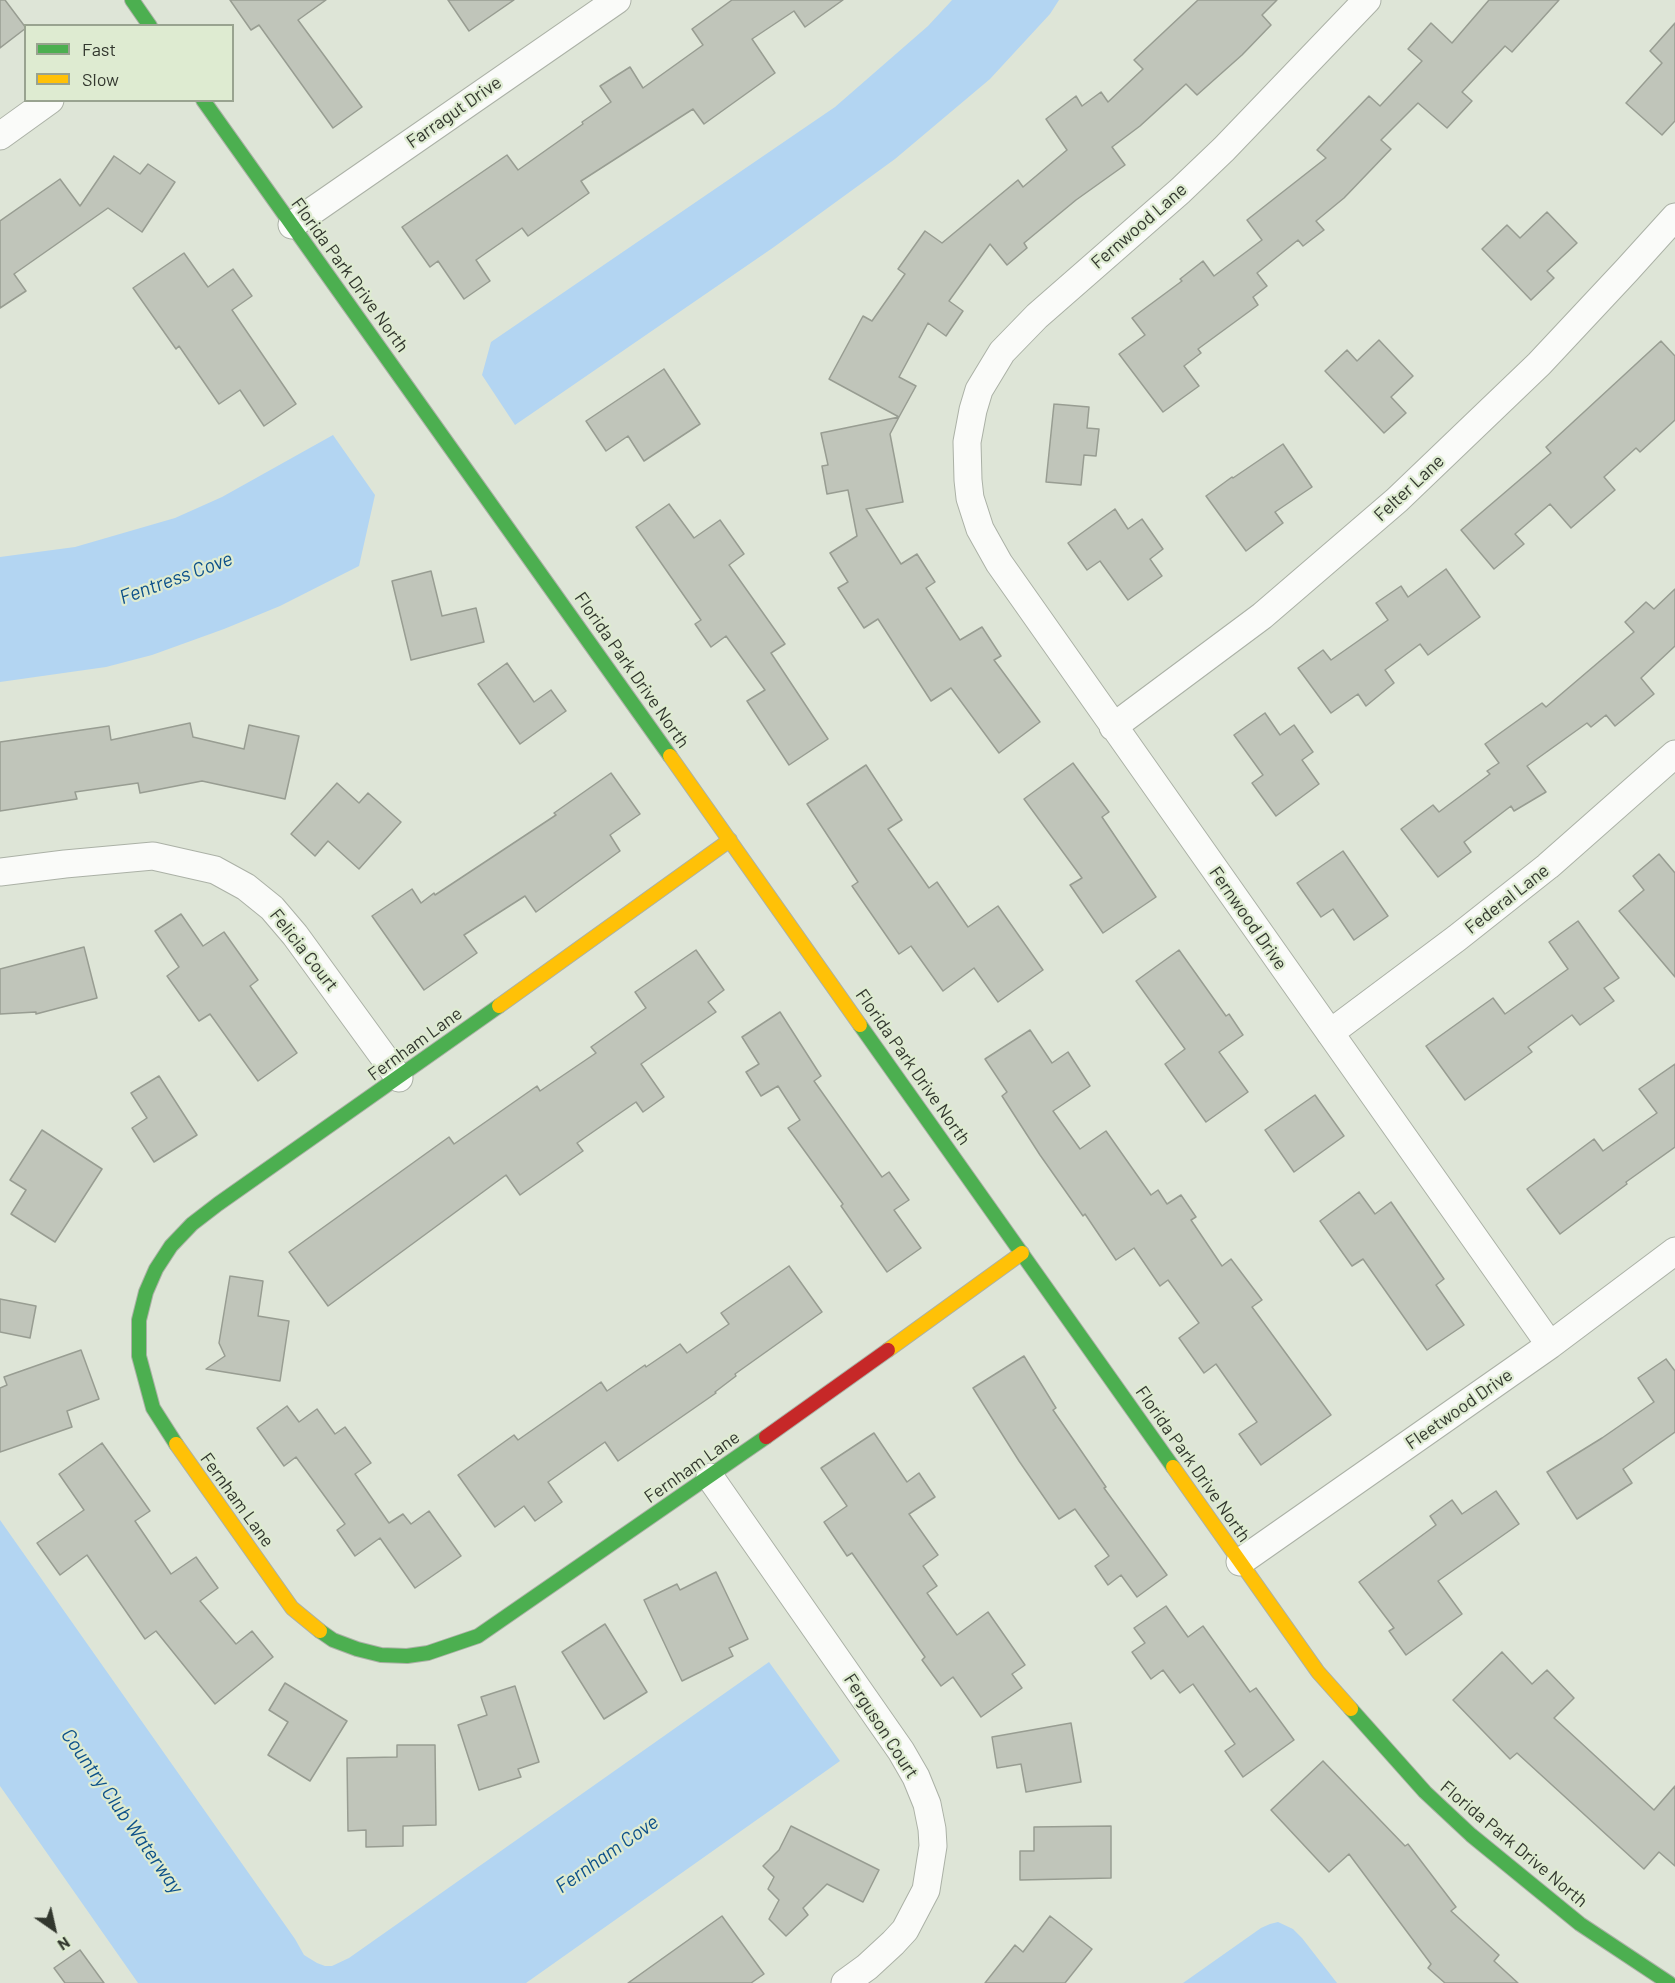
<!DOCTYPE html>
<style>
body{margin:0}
#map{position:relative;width:1675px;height:1983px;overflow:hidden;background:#dee5d7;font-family:Barlow,sans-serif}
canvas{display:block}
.legend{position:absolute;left:24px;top:24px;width:210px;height:78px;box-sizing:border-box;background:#deebd1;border:2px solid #99a390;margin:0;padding:8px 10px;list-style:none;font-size:18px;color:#32372e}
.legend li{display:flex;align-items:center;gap:12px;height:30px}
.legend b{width:30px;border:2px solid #99a390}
.north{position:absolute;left:24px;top:1899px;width:60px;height:60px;-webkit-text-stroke:4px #deebd1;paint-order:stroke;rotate:146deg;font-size:16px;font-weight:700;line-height:24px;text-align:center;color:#32372e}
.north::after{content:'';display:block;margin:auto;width:21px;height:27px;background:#32372e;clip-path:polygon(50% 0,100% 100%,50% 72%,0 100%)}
</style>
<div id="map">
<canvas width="1675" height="1983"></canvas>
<ul class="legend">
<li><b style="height:8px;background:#4caf50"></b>Fast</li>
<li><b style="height:8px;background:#ffc107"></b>Slow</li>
</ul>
<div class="north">N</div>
</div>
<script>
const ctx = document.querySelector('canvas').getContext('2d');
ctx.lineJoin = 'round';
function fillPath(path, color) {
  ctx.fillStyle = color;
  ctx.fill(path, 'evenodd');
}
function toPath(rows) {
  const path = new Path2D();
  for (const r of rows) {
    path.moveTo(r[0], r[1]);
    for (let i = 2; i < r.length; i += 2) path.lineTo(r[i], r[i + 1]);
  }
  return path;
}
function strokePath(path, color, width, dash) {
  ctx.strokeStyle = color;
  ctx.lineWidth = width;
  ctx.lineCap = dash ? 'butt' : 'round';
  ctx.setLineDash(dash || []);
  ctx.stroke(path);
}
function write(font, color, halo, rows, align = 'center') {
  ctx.font = font + ' Barlow,sans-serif';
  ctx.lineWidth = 4.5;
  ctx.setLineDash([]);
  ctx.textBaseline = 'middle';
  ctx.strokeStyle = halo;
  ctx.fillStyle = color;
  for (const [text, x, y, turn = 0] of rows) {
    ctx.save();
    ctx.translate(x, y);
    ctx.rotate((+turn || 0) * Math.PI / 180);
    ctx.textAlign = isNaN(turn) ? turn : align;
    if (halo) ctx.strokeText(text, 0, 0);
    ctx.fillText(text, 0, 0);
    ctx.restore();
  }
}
fillPath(toPath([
 [952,0,1059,0,1050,14,990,79,895,159,774,247,515,425,482,375,491,342,835,107,928,26],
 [333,435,375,495,359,566,280,606,224,629,152,655,106,667,0,682,0,557,75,547,175,518,222,497],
 [0,1520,295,1939,304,1955,317,1963,325,1966,332,1966,349,1958,769,1662,840,1761,526,1983,138,1983,0,1786],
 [1278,1922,1293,1929,1302,1938,1337,1983,1183,1983,1261,1928,1270,1924]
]), '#b3d5f2');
const building = toPath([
 [0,0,5,0,26,28,0,48,0,0],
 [230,0,326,0,298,20,362,107,333,128,259,25,251,30,230,0],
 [448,0,514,0,469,31,448,0],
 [732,0,843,0,805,27,794,11,752,39,775,73,704,124,693,109,581,181,589,193,528,236,522,228,476,260,490,281,464,299,438,261,430,267,402,227,507,155,518,170,583,124,582,122,611,102,600,86,630,67,643,88,703,45,692,29,732,0],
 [1198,0,1277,0,1262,15,1271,25,1242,55,1197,95,1186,84,1140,126,1112,147,1125,165,1076,200,1024,243,1027,248,1007,265,990,244,949,301,963,311,946,336,928,323,899,377,916,386,899,417,829,379,863,316,872,321,905,274,898,269,925,231,942,243,1018,180,1023,187,1067,150,1046,119,1076,96,1082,106,1101,92,1108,102,1143,69,1134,60,1198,0],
 [1489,0,1559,0,1512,52,1505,46,1462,92,1472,101,1447,128,1418,103,1381,140,1391,149,1344,198,1316,221,1324,230,1303,246,1298,240,1257,273,1267,286,1253,297,1258,305,1198,349,1201,353,1184,366,1199,386,1163,412,1119,354,1145,335,1132,318,1182,281,1180,279,1203,261,1214,276,1262,240,1247,220,1326,158,1317,150,1369,96,1380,106,1422,61,1408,49,1431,23,1452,43,1489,0],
 [1675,23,1675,121,1662,135,1626,103,1662,63,1650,51,1675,23],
 [114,156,140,174,148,164,175,182,142,232,108,208,14,274,26,291,0,308,0,221,60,179,80,206,114,156],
 [1547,212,1577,243,1547,271,1554,278,1531,300,1482,249,1507,225,1520,238,1547,212],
 [184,253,208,287,233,269,252,296,232,310,296,404,264,426,240,390,219,404,179,346,176,349,133,288,184,253],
 [1379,340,1413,376,1391,397,1406,413,1384,433,1325,371,1347,350,1357,361,1379,340],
 [1661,341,1675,356,1675,420,1640,452,1636,448,1604,477,1615,490,1571,528,1550,504,1515,534,1524,544,1494,569,1461,530,1551,453,1546,447,1661,341],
 [664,369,700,424,644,461,628,436,606,451,586,421,664,369],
 [1054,404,1089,407,1087,428,1099,429,1096,456,1084,455,1081,485,1046,482,1054,404],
 [899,417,890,434,903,502,866,509,901,564,917,554,935,582,926,588,960,640,982,627,1001,656,994,660,1040,722,999,753,951,688,931,701,878,619,864,628,838,588,848,582,830,553,857,536,848,490,827,494,822,466,828,465,821,433,899,417],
 [1283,444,1312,487,1275,512,1283,523,1246,551,1206,496,1232,477,1233,478,1283,444],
 [669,504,694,538,720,520,744,554,729,565,785,644,771,653,828,739,789,765,747,701,765,690,726,636,711,647,695,624,701,620,636,527,669,504],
 [1115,509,1128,529,1142,519,1163,549,1150,559,1162,576,1128,600,1100,561,1087,570,1068,543,1115,509],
 [1446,569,1480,617,1428,655,1420,644,1385,670,1394,683,1366,706,1358,694,1331,713,1298,668,1323,650,1331,660,1388,620,1376,603,1401,586,1408,597,1446,569],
 [431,571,442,616,476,608,484,642,411,660,392,581,431,571],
 [1675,589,1675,646,1641,678,1654,694,1615,726,1606,715,1591,727,1587,723,1527,766,1546,792,1514,811,1511,806,1464,842,1471,852,1438,877,1401,829,1433,805,1439,812,1490,774,1487,771,1499,763,1485,744,1542,703,1546,707,1634,632,1625,622,1646,602,1654,609,1675,589],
 [507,663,534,702,551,690,566,711,520,744,478,684,507,663],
 [1265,713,1280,735,1294,725,1313,752,1302,760,1319,784,1276,816,1252,783,1263,775,1234,735,1265,713],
 [190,723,193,737,244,749,249,725,299,736,285,799,202,781,140,793,138,783,75,792,77,799,0,811,0,742,109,726,111,740,190,723],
 [1073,763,1109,812,1102,817,1156,897,1103,933,1070,885,1082,878,1024,799,1073,763],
 [866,765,902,820,888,829,929,888,937,882,968,927,998,906,1043,970,998,1002,974,968,943,991,911,946,899,954,852,886,858,882,807,804,866,765],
 [611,773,640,814,610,835,620,851,536,912,525,896,464,935,477,953,424,990,372,916,412,889,421,903,434,893,435,895,556,815,554,813,611,773],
 [337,783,359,803,368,793,401,822,359,869,328,841,315,856,291,834,337,783],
 [1343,851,1388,916,1354,940,1333,909,1321,917,1297,883,1343,851],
 [1659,854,1675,873,1675,977,1619,911,1644,890,1633,876,1659,854],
 [181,914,203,946,224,932,258,980,250,986,297,1053,258,1081,210,1014,199,1021,167,976,179,967,155,931,181,914],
 [1578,921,1619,978,1604,988,1614,1001,1580,1025,1572,1015,1528,1047,1532,1052,1465,1100,1426,1046,1493,998,1505,1014,1568,969,1549,942,1578,921],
 [84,947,97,998,36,1014,36,1012,0,1014,0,969,84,947],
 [696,950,724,990,708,1002,716,1012,641,1064,664,1097,643,1112,636,1102,577,1143,583,1151,520,1195,506,1175,328,1306,289,1252,449,1137,454,1144,537,1086,540,1091,596,1053,591,1047,646,1008,635,992,696,950],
 [1179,950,1226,1016,1229,1014,1243,1035,1219,1052,1248,1092,1206,1122,1165,1064,1185,1049,1136,981,1179,950],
 [780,1012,821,1076,814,1081,882,1177,889,1172,909,1200,894,1210,921,1248,887,1272,841,1206,843,1204,788,1128,800,1120,778,1086,761,1096,746,1072,759,1064,742,1037,780,1012],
 [1030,1030,1052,1063,1068,1052,1090,1086,1053,1111,1080,1149,1106,1131,1151,1195,1158,1190,1167,1204,1181,1195,1196,1217,1191,1220,1222,1266,1231,1259,1262,1300,1252,1307,1331,1415,1261,1465,1239,1434,1257,1422,1216,1364,1204,1373,1179,1338,1199,1323,1168,1280,1160,1286,1134,1248,1116,1260,1085,1214,1083,1216,1040,1155,1002,1096,1007,1092,985,1059,1030,1030],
 [1675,1064,1675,1147,1626,1182,1627,1184,1560,1234,1527,1189,1594,1139,1603,1151,1657,1113,1639,1089,1675,1064],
 [159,1076,197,1135,154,1162,132,1128,147,1118,131,1093,159,1076],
 [1315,1095,1344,1136,1294,1172,1265,1130,1315,1095],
 [42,1130,102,1169,55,1242,11,1214,26,1190,10,1180,42,1130],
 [1359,1192,1375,1214,1391,1202,1444,1279,1436,1285,1464,1325,1427,1350,1363,1259,1352,1266,1320,1221,1359,1192],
 [789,1266,822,1312,735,1374,736,1376,715,1392,716,1393,618,1461,605,1442,548,1482,562,1502,535,1521,524,1506,495,1527,458,1475,514,1435,518,1440,601,1382,607,1391,645,1365,646,1367,680,1344,687,1353,729,1324,721,1313,789,1266],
 [230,1276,263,1281,258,1316,289,1321,280,1381,206,1369,225,1356,219,1343,230,1276],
 [0,1299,36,1306,30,1338,0,1332,0,1299],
 [81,1350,99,1399,67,1411,72,1427,0,1452,0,1388,7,1385,4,1377,81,1350],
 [1024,1356,1056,1408,1053,1410,1106,1487,1104,1488,1167,1575,1137,1597,1121,1575,1108,1585,1095,1566,1109,1556,1075,1509,1059,1519,1019,1461,973,1388,1024,1356],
 [1666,1359,1675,1371,1675,1432,1623,1469,1632,1483,1577,1519,1547,1472,1602,1438,1654,1402,1638,1378,1666,1359],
 [287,1406,299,1422,317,1409,335,1434,345,1427,371,1463,355,1474,389,1523,403,1514,411,1524,429,1511,461,1556,415,1588,380,1538,355,1556,337,1530,345,1524,296,1457,284,1466,257,1428,287,1406],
 [874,1433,907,1482,919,1473,935,1497,909,1514,938,1555,923,1566,937,1586,927,1593,957,1635,988,1612,1025,1665,1012,1674,1022,1688,981,1717,953,1677,941,1686,922,1660,925,1657,852,1553,847,1556,824,1522,847,1506,821,1468,874,1433],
 [102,1443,150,1511,135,1521,171,1574,196,1557,218,1588,200,1601,236,1644,252,1631,273,1657,215,1704,156,1631,145,1639,87,1555,60,1575,37,1543,84,1510,59,1474,102,1443],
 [1496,1491,1519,1524,1438,1581,1462,1614,1406,1655,1389,1631,1394,1628,1359,1582,1436,1525,1430,1516,1452,1500,1462,1514,1496,1491],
 [716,1572,748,1639,729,1648,733,1656,682,1681,644,1600,677,1584,680,1590,716,1572],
 [1166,1606,1188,1637,1203,1626,1250,1692,1256,1688,1294,1740,1243,1777,1225,1751,1235,1744,1193,1684,1180,1693,1163,1670,1151,1679,1132,1652,1145,1643,1134,1628,1166,1606],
 [605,1624,647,1692,604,1719,562,1652,605,1624],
 [1502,1652,1532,1684,1547,1670,1574,1698,1554,1718,1654,1810,1675,1786,1675,1866,1659,1852,1644,1869,1517,1753,1510,1759,1453,1700,1502,1652],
 [285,1683,347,1721,310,1781,268,1755,288,1722,269,1710,285,1683],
 [515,1686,539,1762,518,1769,521,1777,479,1790,458,1725,487,1715,481,1697,515,1686],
 [1071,1723,1081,1782,1026,1792,1021,1764,997,1768,992,1737,1071,1723],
 [397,1745,435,1745,436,1825,403,1826,403,1846,366,1847,366,1830,348,1831,347,1758,397,1757,397,1745],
 [1323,1761,1405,1846,1408,1844,1456,1907,1451,1911,1499,1955,1494,1961,1518,1983,1445,1983,1428,1968,1431,1964,1349,1854,1329,1872,1271,1810,1323,1761],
 [791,1826,879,1870,863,1902,827,1884,803,1908,808,1915,786,1936,769,1919,779,1900,768,1889,774,1877,763,1866,779,1850,791,1826],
 [1111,1826,1111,1878,1020,1880,1020,1851,1034,1851,1034,1827,1111,1826],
 [722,1916,764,1974,751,1983,628,1983,722,1916],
 [1050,1916,1092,1949,1065,1983,985,1983,1015,1945,1023,1952,1050,1916],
 [80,1950,104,1983,65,1983,54,1968,80,1950]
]);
fillPath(building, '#c0c5ba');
strokePath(building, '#989d92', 1.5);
const street = toPath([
 [1367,0,1224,149,1180,191,1037,316,1002,352,979,390,973,410,967,442,968,480,970,498,980,529,999,563,1550,1345],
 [0,136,50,100],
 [292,225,617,0],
 [1113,727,1262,616,1397,500,1539,364,1627,270,1675,217],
 [0,872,65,864,153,856,215,870,246,887,272,908,295,935,399,1078],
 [1330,1033,1457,938,1548,866,1675,754],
 [710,1477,901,1751,916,1777,927,1804,932,1829,933,1846,926,1890,905,1930,893,1943,867,1967,845,1983],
 [1240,1562,1550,1345,1675,1251]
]);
const fast = toPath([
 [132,0,150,26],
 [203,100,670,756],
 [860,1025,1173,1467],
 [176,1444,153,1408,139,1356,139,1320,146,1292,156,1269,171,1246,192,1224,218,1204,499,1006],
 [320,1631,333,1640,357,1649,381,1655,407,1656,428,1653,478,1636,766,1437],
 [1351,1709,1425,1792,1471,1835,1580,1924,1669,1983]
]);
const slow = toPath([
 [670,756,860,1025],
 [499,1006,730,840],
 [888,1350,1022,1253],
 [176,1444,292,1608,320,1631],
 [1173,1467,1318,1672,1351,1709]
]);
const jam = toPath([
 [766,1437,888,1350]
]);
strokePath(street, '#abb1a6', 29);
strokePath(fast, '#abb1a6', 16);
strokePath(slow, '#abb1a6', 16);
strokePath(jam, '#abb1a6', 16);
strokePath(street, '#fafbf9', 27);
strokePath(fast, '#4caf50', 14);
strokePath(slow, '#ffc107', 14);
strokePath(jam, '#c62828', 14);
write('18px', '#32372e', '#deebd1', [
 ["Farragut Drive",454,112,-35],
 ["Fernwood Lane",1139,226,-41],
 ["Florida Park Drive North",350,275,54],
 ["Felter Lane",1409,488,-43],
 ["Florida Park Drive North",632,670,55],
 ["Federal Lane",1507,899,-38],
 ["Fernwood Drive",1248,918,55],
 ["Felicia Court",304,950,52],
 ["Fernham Lane",415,1044,-36],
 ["Florida Park Drive North",913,1067,55],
 ["Fleetwood Drive",1459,1409,-35],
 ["Florida Park Drive North",1193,1464,55],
 ["Fernham Lane",692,1467,-35],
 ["Fernham Lane",237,1500,54],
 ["Ferguson Court",881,1726,57],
 ["Florida Park Drive North",1514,1844,40]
]);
write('italic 20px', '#0d518a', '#deebd1', [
 ["Fentress Cove",176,578,-20],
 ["Country Club Waterway",122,1811,55],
 ["Fernham Cove",607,1854,-35]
]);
</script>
